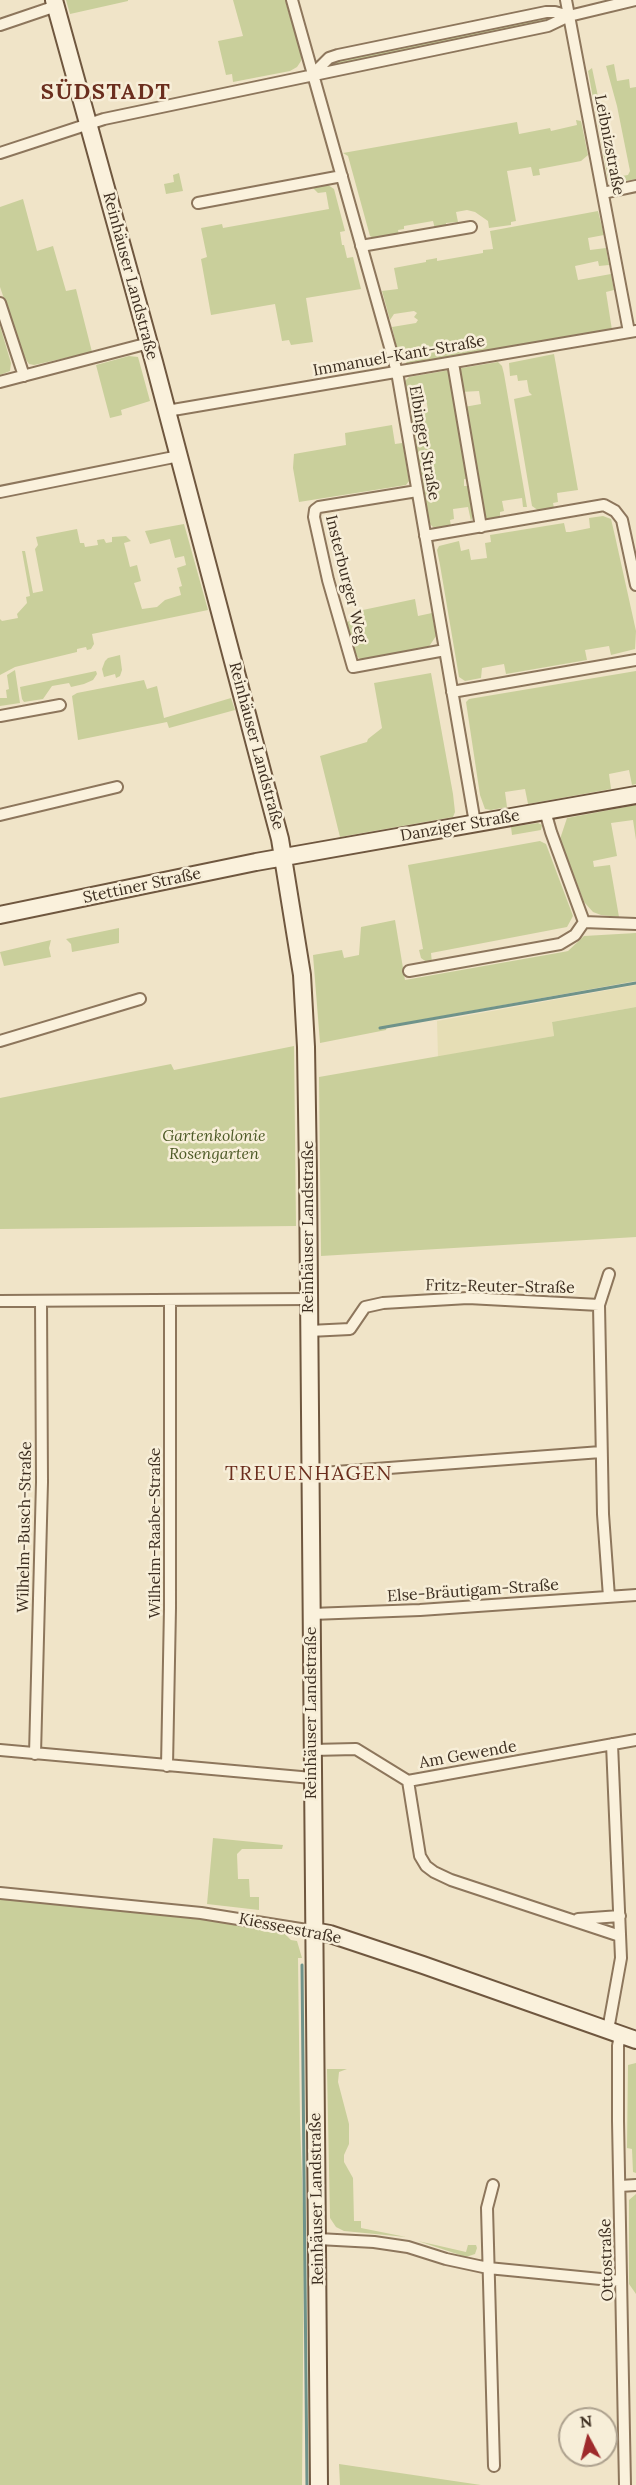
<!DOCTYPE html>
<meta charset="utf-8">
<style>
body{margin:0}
#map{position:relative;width:636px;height:2485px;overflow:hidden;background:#f0e4c8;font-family:Lora,serif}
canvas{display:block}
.north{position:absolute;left:558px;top:2407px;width:60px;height:60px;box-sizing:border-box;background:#f7eed8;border:2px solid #ada18e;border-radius:50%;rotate:353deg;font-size:16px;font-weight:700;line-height:24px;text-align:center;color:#3d2e20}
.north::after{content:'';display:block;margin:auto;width:21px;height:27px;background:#9e2a2b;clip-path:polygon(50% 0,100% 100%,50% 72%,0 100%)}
</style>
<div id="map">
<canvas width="636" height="2485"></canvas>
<div class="north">N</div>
</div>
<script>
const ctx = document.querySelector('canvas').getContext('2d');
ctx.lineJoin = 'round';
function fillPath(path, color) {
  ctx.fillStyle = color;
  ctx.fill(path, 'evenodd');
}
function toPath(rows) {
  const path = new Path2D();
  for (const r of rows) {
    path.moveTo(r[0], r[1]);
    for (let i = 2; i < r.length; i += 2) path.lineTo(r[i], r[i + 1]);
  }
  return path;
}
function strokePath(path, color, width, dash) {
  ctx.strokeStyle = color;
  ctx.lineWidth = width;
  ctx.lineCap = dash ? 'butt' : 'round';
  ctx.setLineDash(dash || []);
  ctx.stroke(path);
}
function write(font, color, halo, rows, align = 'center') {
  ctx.font = font + ' Lora,serif';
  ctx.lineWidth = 5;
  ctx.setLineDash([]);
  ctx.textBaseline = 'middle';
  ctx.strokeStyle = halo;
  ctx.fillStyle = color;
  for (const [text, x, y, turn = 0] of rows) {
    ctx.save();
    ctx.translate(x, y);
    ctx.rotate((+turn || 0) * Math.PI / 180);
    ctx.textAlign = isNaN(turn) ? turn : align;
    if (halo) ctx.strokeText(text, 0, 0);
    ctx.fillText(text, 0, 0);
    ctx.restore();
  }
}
fillPath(toPath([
 [636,985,636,1007,552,1022,554,1036,438,1057,437,1021]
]), '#e6deb5');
fillPath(toPath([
 [66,0,128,0,128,1,70,14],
 [233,0,285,0,301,54,301,61,297,67,290,71,233,82,232,74,226,75,218,41,243,36],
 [555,15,558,19,328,66,330,62,337,59],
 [614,64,617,81,629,79,630,88,636,87,636,179,614,183,608,179,588,71,592,68,615,177,628,175,630,171,617,106,606,66],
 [576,120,581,121,588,155,581,161,539,169,540,175,533,176,531,167,507,171,516,221,511,222,511,225,489,228,488,221,475,212,467,210,456,212,458,222,446,223,446,227,435,229,433,221,404,226,404,229,398,230,399,236,377,240,370,236,348,156,343,153,517,122,519,134,550,128,551,131,577,125],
 [179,173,183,191,166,194,164,184,174,182,173,175],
 [328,185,334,189,345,231,340,232,342,245,344,245,347,258,353,257,361,289,306,298,313,342,291,345,289,340,282,341,275,304,211,315,201,259,207,257,201,228,222,224,223,228,329,209,326,192,318,193,313,188],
 [23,199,37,251,53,246,66,291,76,289,92,352,34,365,29,364,24,357,0,287,0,207],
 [598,211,604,235,588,238,590,250,606,248,609,265,599,266,598,261,575,266,578,280,611,274,614,290,606,292,612,330,407,366,405,355,397,348,392,327,416,323,418,320,414,317,417,313,414,311,394,314,390,320,382,291,398,289,394,268,426,262,426,260,432,259,437,258,437,261,483,253,483,250,493,249,490,231],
 [0,326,11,363,10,371,0,375],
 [554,354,578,490,557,493,558,502,553,503,554,508,539,511,532,506,514,399,532,395,529,392,527,380,518,381,517,375,510,376,509,363],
 [129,356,138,357,150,401,121,410,122,415,110,418,96,365],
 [498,362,502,366,504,374,527,507,523,507,522,498,502,501,504,511,500,512,500,518,489,519,483,516,464,407,481,404,479,391,461,392,456,369],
 [450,370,469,479,464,479,464,486,469,486,475,509,471,521,468,507,453,509,454,519,450,520,451,527,435,529,429,523,410,415,428,412,427,404,425,396,407,399,405,381,409,377],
 [392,425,395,444,402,443,403,445,409,481,406,485,299,502,293,468,294,454,346,445,345,433],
 [603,516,611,519,615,536,636,631,635,649,611,655,609,646,585,650,587,660,506,674,504,664,482,668,481,678,465,681,459,677,440,565,437,550,439,546,459,541,461,551,469,549,471,560,487,558,485,543,491,542,490,535,564,523,566,532,570,532,590,528,589,518],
 [184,524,208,610,92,634,94,644,91,649,87,650,86,647,77,649,77,652,15,667,0,675,0,619,2,621,18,618,17,614,27,603,26,597,30,596,22,551,25,551,33,593,43,591,35,549,38,545,36,537,77,529,80,543,84,543,85,547,98,545,97,540,104,539,106,543,112,542,112,537,126,536,131,541,124,543,130,567,137,565,141,581,134,583,142,609,157,607,165,600,181,595,179,587,182,586,177,568,186,565,184,556,175,558,170,539,150,544,145,531],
 [415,599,418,616,432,613,436,636,428,648,361,659,357,657,346,622,360,619,358,611],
 [120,655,122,670,120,676,116,678,115,674,104,677,102,669,105,661,108,658],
 [15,670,20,703,0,706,0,698,7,698,6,690,9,689,7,675],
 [96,671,97,674,93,680,84,684,71,687,69,683,52,686,43,699,24,702,22,699,20,687],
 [636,671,636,784,632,785,629,770,609,774,611,789,528,804,525,789,505,792,507,807,491,810,485,809,480,795,466,702,469,699],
 [431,673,453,794,455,812,453,817,340,837,320,756,367,742,368,739,382,728,374,683],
 [144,680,147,689,157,686,164,718,231,698,235,710,169,728,167,722,78,740,72,696,77,693],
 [457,704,461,704,479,805,476,807],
 [636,805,636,840,633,820,611,823,617,856,593,861,594,867,610,865,619,917,601,915,593,912,584,902,560,839,567,818],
 [538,823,542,825,541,830,512,835,511,827],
 [540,841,546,844,573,916,567,927,431,953,432,963,428,963,421,958,419,950,423,949,408,865],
 [395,920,405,980,563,952,568,951,584,936,636,933,636,981,387,1026,386,1030,320,1043,313,955,342,950,344,958,359,955,361,927],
 [119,928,119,943,72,952,71,944,66,939],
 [51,940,49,948,51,957,4,966,0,952],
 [636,1007,636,1237,321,1256,319,1077,554,1036,552,1022],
 [294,1046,296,1226,0,1229,0,1098,171,1064,174,1070],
 [213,1838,283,1845,282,1849,242,1849,237,1854,238,1879,249,1879,250,1897,259,1897,259,1910,207,1904],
 [0,1897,161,1912,282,1931,291,1940,297,1941,302,1958,298,1958,300,2119,304,2239,302,2485,0,2485],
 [636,2063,636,2173,633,2172,632,2149,627,2148,628,2065],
 [327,2069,347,2069,339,2072,338,2082,349,2124,349,2144,344,2155,344,2162,353,2178,354,2221,361,2221,361,2228,406,2237,344,2231,336,2227,330,2218],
 [636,2194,636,2294,629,2284,629,2200],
 [418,2241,466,2252,468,2245,476,2245,477,2248,475,2254,466,2257],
 [339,2464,481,2485,340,2485]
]), '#c9cf9b');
strokePath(toPath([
 [380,1028,636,983],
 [302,1965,307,2485]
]), '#6f938a', 3);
const street = toPath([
 [292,0,397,372,475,823],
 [566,0,629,332],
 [0,25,56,6],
 [313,74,329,58,338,55,546,12,555,12,569,16],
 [0,153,104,119,548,26,569,16,635,0],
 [603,193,636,186],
 [198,203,342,176],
 [361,246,471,227],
 [0,303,24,376],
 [453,363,481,527],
 [0,382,149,343],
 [167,411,636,331],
 [417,491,319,507,315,510,314,517,328,580,353,667,445,650],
 [0,492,179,456],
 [425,536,604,505,615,511,622,520,636,585],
 [452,692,636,660],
 [0,716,60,705],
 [545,811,551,832,584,922,636,924],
 [0,815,117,787],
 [409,971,560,944,575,935,584,922],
 [0,1041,140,999],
 [609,1274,599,1305,603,1514,609,1597],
 [0,1301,308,1299],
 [309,1331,350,1329,365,1307,383,1303,468,1298,599,1305],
 [309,1474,601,1452],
 [311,1614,420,1610,636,1595],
 [0,1750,312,1778],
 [312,1750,356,1749,408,1781,636,1740],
 [35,1754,42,1482,41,1301],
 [167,1766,170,1608,170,1300],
 [408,1781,420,1856,426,1866,434,1872,451,1880,620,1936],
 [0,1893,201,1913,313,1931],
 [578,1919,620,1916],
 [608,2030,621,1958,612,1744],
 [620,2035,618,2046,618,2121,625,2485],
 [493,2185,487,2208,494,2466],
 [620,2186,636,2185],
 [318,2239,374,2242,408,2247,446,2259,488,2268,621,2281]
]);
const secondary = toPath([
 [54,0,154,362,280,839,302,975,306,1047,308,1173,319,2485],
 [0,915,256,862,636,795],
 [313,1931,330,1934,423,1965,636,2040]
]);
strokePath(street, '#8d765c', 14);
strokePath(secondary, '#6f573f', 20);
strokePath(street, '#faf1dc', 10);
strokePath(secondary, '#faf1dc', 16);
write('16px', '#3d2e20', '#f7eed8', [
 ["Leibnizstraße",609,145,79],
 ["Reinhäuser Landstraße",130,276,75],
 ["Immanuel-Kant-Straße",399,356,-10],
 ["Elbinger Straße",424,443,80],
 ["Insterburger Weg",346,579,76],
 ["Reinhäuser Landstraße",256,746,75],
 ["Danziger Straße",460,826,-10],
 ["Stettiner Straße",142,886,-12],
 ["Reinhäuser Landstraße",308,1227,-90],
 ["Fritz-Reuter-Straße",500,1287,1],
 ["Wilhelm-Busch-Straße",25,1527,-89],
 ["Wilhelm-Raabe-Straße",155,1533,-90],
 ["Else-Bräutigam-Straße",473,1591,-4],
 ["Reinhäuser Landstraße",311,1713,-90],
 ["Am Gewende",468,1755,-10],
 ["Kiesseestraße",290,1929,11],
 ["Reinhäuser Landstraße",317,2199,-91],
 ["Ottostraße",607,2260,-92]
]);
write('italic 16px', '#4d5a26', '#f7eed8', [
 ["Gartenkolonie",214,1136],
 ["Rosengarten",214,1154]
]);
ctx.letterSpacing = '1.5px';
write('20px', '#6b2e1e', '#f7eed8', [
 ["TREUENHAGEN",309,1474]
]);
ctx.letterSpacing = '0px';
ctx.letterSpacing = '1.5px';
write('bold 22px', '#6b2e1e', '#f7eed8', [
 ["SÜDSTADT",106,93]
]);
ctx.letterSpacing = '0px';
</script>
